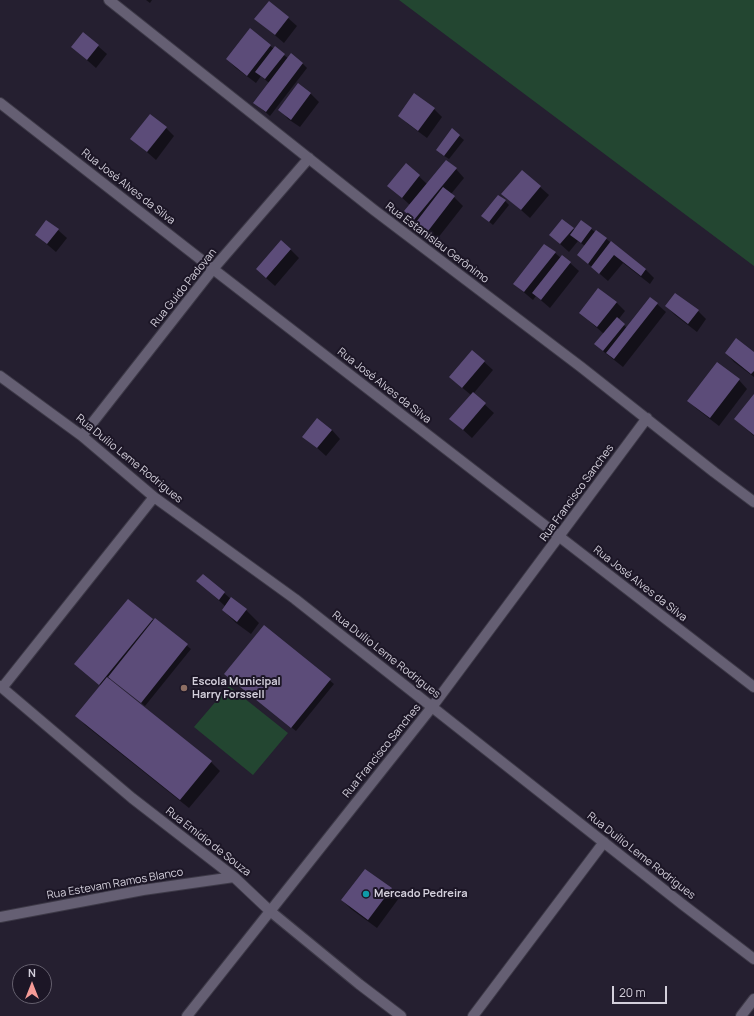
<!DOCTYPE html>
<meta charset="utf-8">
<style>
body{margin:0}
#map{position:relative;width:754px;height:1016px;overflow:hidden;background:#251f30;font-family:Manrope,sans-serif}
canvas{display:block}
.north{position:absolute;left:12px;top:964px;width:40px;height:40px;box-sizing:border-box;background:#1c1626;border:1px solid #65606e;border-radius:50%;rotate:0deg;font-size:11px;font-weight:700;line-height:16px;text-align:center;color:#d3cfdb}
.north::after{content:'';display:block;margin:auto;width:14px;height:18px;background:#f59b97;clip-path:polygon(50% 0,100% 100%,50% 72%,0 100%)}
.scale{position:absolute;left:612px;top:986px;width:55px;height:18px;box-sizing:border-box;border:2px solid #d3cfdb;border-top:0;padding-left:5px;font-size:12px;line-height:14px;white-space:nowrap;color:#d3cfdb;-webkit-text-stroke:3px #1c1626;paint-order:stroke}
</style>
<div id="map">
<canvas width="754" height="1016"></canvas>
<div class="north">N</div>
<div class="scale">20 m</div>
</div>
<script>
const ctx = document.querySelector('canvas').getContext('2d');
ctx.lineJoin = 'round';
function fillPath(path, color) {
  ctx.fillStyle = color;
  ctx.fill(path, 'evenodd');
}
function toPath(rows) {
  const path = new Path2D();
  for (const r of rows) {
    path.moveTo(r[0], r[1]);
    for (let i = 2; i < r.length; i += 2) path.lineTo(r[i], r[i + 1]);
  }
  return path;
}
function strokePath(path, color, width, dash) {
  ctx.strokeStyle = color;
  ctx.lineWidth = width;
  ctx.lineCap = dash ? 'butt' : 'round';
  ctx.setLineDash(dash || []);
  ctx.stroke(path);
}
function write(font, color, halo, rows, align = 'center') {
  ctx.font = font + ' Manrope,sans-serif';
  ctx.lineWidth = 4;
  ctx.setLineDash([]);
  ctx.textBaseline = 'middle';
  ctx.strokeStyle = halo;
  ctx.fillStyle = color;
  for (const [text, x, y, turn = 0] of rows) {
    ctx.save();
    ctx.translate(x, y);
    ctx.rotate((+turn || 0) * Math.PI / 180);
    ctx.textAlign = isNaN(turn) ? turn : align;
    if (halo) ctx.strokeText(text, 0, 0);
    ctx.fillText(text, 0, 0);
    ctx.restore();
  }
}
fillPath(toPath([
 [399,0,754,0,754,266],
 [229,686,288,733,253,775,194,727]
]), '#234631');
fillPath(toPath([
 [146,0,152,0,150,3],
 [288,18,297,26,284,43,256,19],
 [83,33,107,54,96,68,72,47],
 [270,46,288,58,303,64,307,68,270,116,259,107,269,83,261,76,256,83,236,68,227,59],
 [310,93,319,102,300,127,288,119,280,110],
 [434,109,442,117,427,138,408,124,399,116],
 [166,128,174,136,156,160,132,139],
 [452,130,464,140,449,159,441,154],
 [406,164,427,184,456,169,464,178,451,194,463,206,434,243,415,226,417,222,414,219,410,205,388,185],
 [522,171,549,195,530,218,503,194],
 [505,201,509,205,493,225,487,220],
 [573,229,575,230,591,229,595,232,596,231,646,270,654,278,650,284,623,263,608,281,578,255,585,246,578,241,569,252,550,235],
 [58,230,67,238,56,252,36,235],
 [290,249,299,258,275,286,266,278],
 [555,253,561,258,570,263,579,271,550,308,536,296,533,300,514,284],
 [616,302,625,311,618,320,627,328,657,304,666,312,623,367,604,352,596,344,604,334,580,313],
 [666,306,698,311,706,319,697,332,675,315],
 [472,351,493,370,473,394,494,413,472,438,451,419,471,395,459,385],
 [726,353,754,353,754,377,734,362],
 [739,380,747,389,719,426,697,409,688,401],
 [754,396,754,436,735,419],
 [332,430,340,439,326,456,304,436],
 [198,581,224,593,231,599,246,610,259,623,251,634,236,623,223,610,226,607],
 [129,600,154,621,155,620,191,649,145,706,111,678,109,680,211,762,220,771,189,808,85,725,77,716,101,686,75,664],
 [264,626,334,684,296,731,229,678],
 [391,889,399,898,377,928,351,909,342,900]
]), '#0007');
fillPath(toPath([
 [269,1,289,17,275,35,254,19],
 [250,28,271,45,247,76,226,59],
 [83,32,99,45,87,60,71,47],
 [275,46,285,54,265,79,255,72],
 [291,53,303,63,266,112,253,103],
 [298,83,311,93,291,120,278,110],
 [414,93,435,108,418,131,398,116],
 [150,114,167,127,147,152,130,139],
 [452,128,460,135,444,156,436,150],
 [446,160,457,168,414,220,404,211],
 [406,163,420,175,402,198,387,186],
 [522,170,541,186,521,210,501,194],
 [443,187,455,196,425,235,413,226],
 [498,195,506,200,489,222,481,216],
 [562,219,574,228,560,244,549,235],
 [46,220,59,229,47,244,35,235],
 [581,220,592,228,581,243,570,235],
 [596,230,607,238,588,264,577,255],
 [281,240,291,249,266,278,256,269],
 [611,241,646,269,641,276,614,255,599,274,591,267],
 [544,244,556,252,524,292,513,284],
 [562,255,571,262,541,300,532,293],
 [598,288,617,302,597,327,579,313],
 [675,293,699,310,688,324,665,306],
 [650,297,658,303,614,359,606,353],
 [617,317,625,324,603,351,594,344],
 [736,338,754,352,754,371,751,374,725,353],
 [472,350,485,361,462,388,449,377],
 [717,362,740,379,710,418,687,401],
 [473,392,486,403,463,430,449,419],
 [754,394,754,435,734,419],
 [317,418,332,430,317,448,302,437],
 [203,574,225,592,219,600,196,581],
 [231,597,247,609,237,622,222,610],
 [128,599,153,619,99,685,74,664],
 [155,618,188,644,141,703,108,677],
 [264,625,331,679,291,728,224,674],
 [107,677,212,761,180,800,75,716],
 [365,869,392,888,368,920,341,900]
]), '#5c4c79');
const street = toPath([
 [109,0,374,210,581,367,714,472,754,502],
 [0,103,213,269,754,687],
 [0,376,82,436,154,497,295,599,682,904,754,959],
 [82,436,213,269,309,158],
 [0,686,132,798,234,877,270,911,359,984,401,1016],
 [2,688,154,497],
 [0,917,143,890,234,877],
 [187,1016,432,707,647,418],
 [473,1016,604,842],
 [741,1016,754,999]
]);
strokePath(street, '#3d3947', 12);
strokePath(street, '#655f73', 10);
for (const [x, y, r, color] of [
 [184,688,4,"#8d6e63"],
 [366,894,4,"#0f9aa8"]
]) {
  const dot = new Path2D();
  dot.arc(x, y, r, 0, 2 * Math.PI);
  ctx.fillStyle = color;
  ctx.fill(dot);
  strokePath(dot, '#1c1626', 1.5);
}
write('11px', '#d3cfdb', '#1c1626', [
 ["Rua José Alves da Silva",128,187,38],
 ["Rua Estanislau Gerônimo",437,243,37],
 ["Rua Guido Padovan",184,288,-51],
 ["Rua José Alves da Silva",384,386,38],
 ["Rua Duílio Leme Rodrigues",129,459,39],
 ["Rua Francisco Sanches",577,493,-54],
 ["Rua José Alves da Silva",640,584,38],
 ["Rua Duílio Leme Rodrigues",386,655,38],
 ["Rua Francisco Sanches",382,751,-51],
 ["Rua Emídio de Souza",208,842,38],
 ["Rua Duílio Leme Rodrigues",641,856,38],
 ["Rua Estevam Ramos Blanco",115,884,-10]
]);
write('bold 11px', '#d3cfdb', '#1c1626', [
 ["Escola Municipal",192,682],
 ["Harry Forssell",192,695],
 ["Mercado Pedreira",374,894]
], 'left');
</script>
